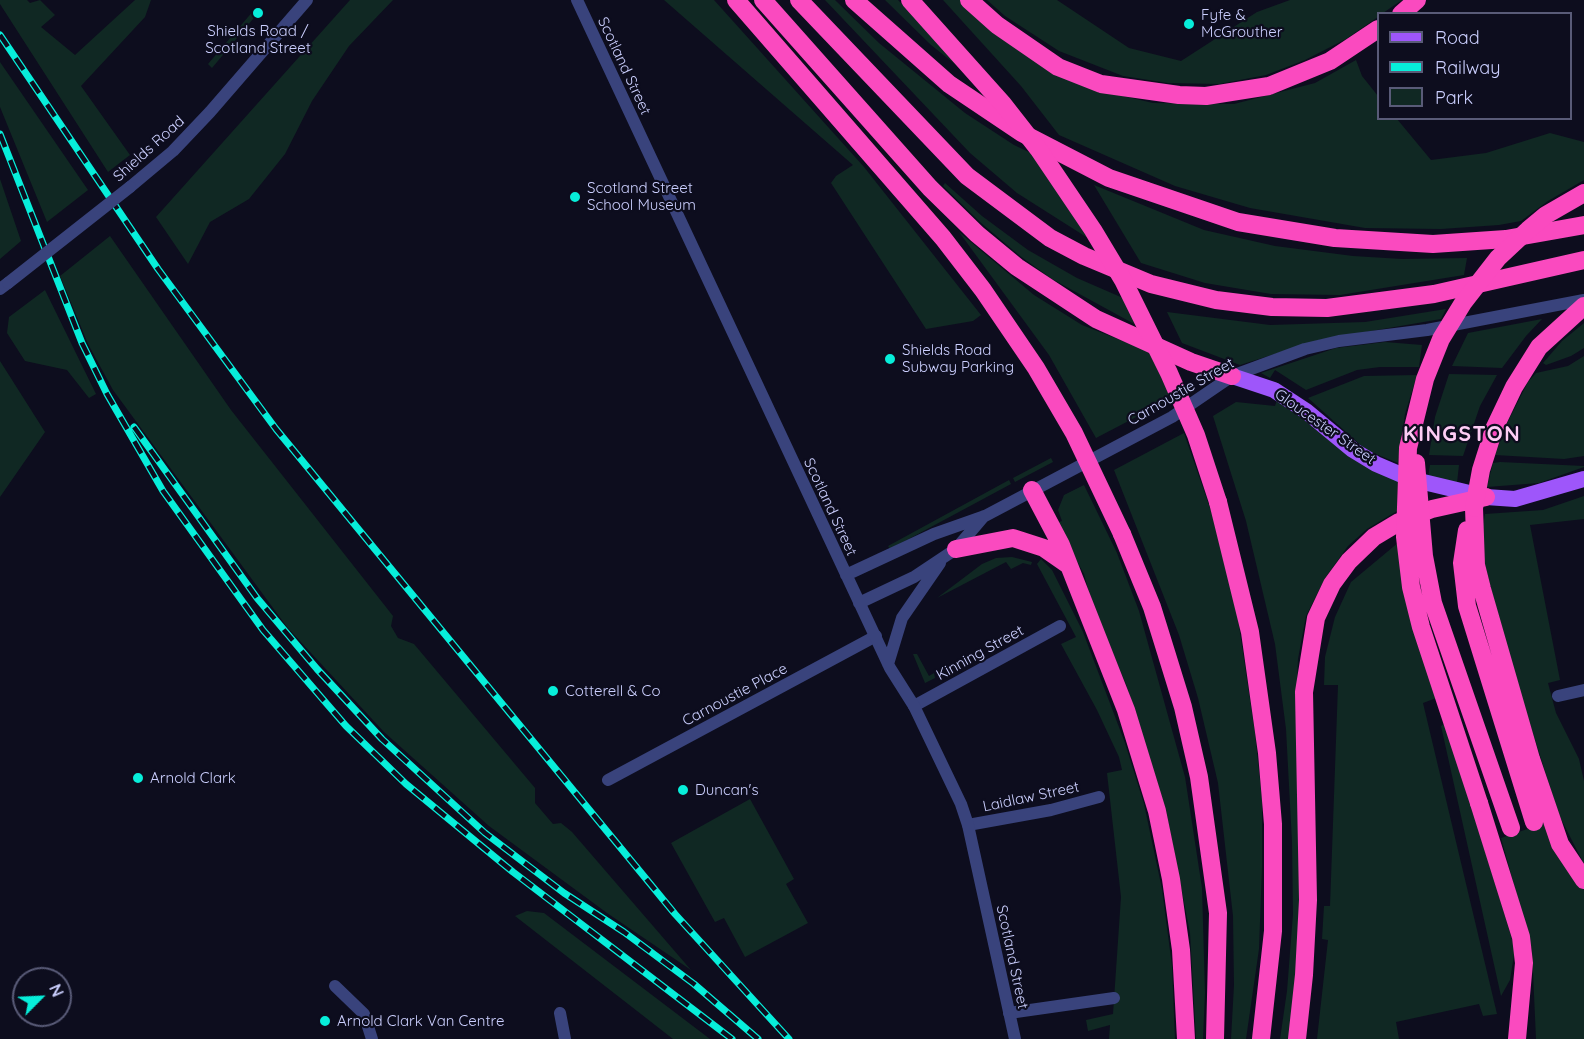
<!DOCTYPE html>
<style>
body{margin:0}
#map{position:relative;width:1584px;height:1039px;overflow:hidden;background:#0d0d1e;font-family:Quicksand,sans-serif}
canvas{display:block}
.legend{position:absolute;left:1377px;top:12px;width:195px;height:108px;box-sizing:border-box;background:#0d0d1e;border:2px solid #595b78;margin:0;padding:8px 10px;list-style:none;font-size:18px;color:#cbcffe}
.legend li{display:flex;align-items:center;gap:12px;height:30px}
.legend b{width:30px;border:2px solid #595b78}
.north{position:absolute;left:12px;top:967px;width:60px;height:60px;box-sizing:border-box;background:#0d0d1e;border:2px solid #595b78;border-radius:50%;rotate:66deg;font-size:16px;font-weight:700;line-height:24px;text-align:center;color:#cbcffe}
.north::after{content:'';display:block;margin:auto;width:21px;height:27px;background:#07eeda;clip-path:polygon(50% 0,100% 100%,50% 72%,0 100%)}
</style>
<div id="map">
<canvas width="1584" height="1039"></canvas>
<ul class="legend">
<li><b style="height:8px;background:#9e56fa"></b>Road</li>
<li><b style="height:8px;background:#07eeda"></b>Railway</li>
<li><b style="height:16px;background:#102823"></b>Park</li>
</ul>
<div class="north">N</div>
</div>
<script>
const ctx = document.querySelector('canvas').getContext('2d');
ctx.lineJoin = 'round';
function fillPath(path, color) {
  ctx.fillStyle = color;
  ctx.fill(path, 'evenodd');
}
function toPath(rows) {
  const path = new Path2D();
  for (const r of rows) {
    path.moveTo(r[0], r[1]);
    for (let i = 2; i < r.length; i += 2) path.lineTo(r[i], r[i + 1]);
  }
  return path;
}
function strokePath(path, color, width, dash) {
  ctx.strokeStyle = color;
  ctx.lineWidth = width;
  ctx.lineCap = dash ? 'butt' : 'round';
  ctx.setLineDash(dash || []);
  ctx.stroke(path);
}
function write(font, color, halo, rows, align = 'center') {
  ctx.font = font + ' Quicksand,sans-serif';
  ctx.lineWidth = 4.5;
  ctx.setLineDash([]);
  ctx.textBaseline = 'middle';
  ctx.strokeStyle = halo;
  ctx.fillStyle = color;
  for (const [text, x, y, turn = 0] of rows) {
    ctx.save();
    ctx.translate(x, y);
    ctx.rotate((+turn || 0) * Math.PI / 180);
    ctx.textAlign = isNaN(turn) ? turn : align;
    if (halo) ctx.strokeText(text, 0, 0);
    ctx.fillText(text, 0, 0);
    ctx.restore();
  }
}
fillPath(toPath([
 [0,0,27,0,30,3,40,0,55,15,41,27,75,55,135,0,151,0,145,17,81,86,130,155,108,172,0,4],
 [350,0,393,0,349,46,312,101,285,154,249,199,210,222,188,264,156,217],
 [664,0,714,0,864,167,981,315,973,321,926,329,831,183,836,176,853,165],
 [825,0,835,0,879,43,965,113,1014,145,1033,154,1091,240,1017,193,970,153],
 [885,0,898,0,970,76,931,45],
 [943,0,962,0,1089,88,1153,103,1234,104,1315,83,1356,60,1362,76,1378,96,1378,118,1397,119,1431,160,1486,153,1550,133,1584,142,1584,180,1548,201,1521,221,1499,225,1441,229,1365,228,1250,208,1175,186,1059,135,1021,86],
 [987,0,1057,0,1129,48,1181,61,1257,12,1290,0,1402,0,1383,13,1378,14,1378,17,1346,39,1305,60,1266,75,1219,84,1168,83,1123,76,1059,51,1005,16],
 [254,10,258,13,212,68,208,64],
 [0,62,88,190,47,222,0,107],
 [0,179,21,241,0,259],
 [945,183,982,216,1028,250,1077,278,1123,298,1138,326,1052,279,1020,256,980,222,943,186],
 [1094,185,1204,230,1275,246,1353,256,1402,259,1467,258,1464,275,1340,295,1271,294,1205,283,1141,263],
 [959,232,1034,295,1082,325,1151,352,1170,396,1163,403,1096,438,1049,355],
 [110,236,231,410,393,616,391,626,398,638,414,644,535,788,535,803,553,824,561,823,572,832,691,970,607,913,489,826,384,732,287,627,113,390,88,344,60,276],
 [45,290,96,394,89,398,67,370,25,361,7,333,9,317],
 [1446,309,1441,319,1319,340,1240,365,1182,343,1167,312,1270,325,1365,322],
 [1542,319,1526,336,1502,368,1452,366,1468,333],
 [1584,323,1584,348,1571,356,1546,365,1543,363,1562,341],
 [1385,342,1422,345,1419,367,1380,367,1357,370,1306,390,1275,370,1270,378,1261,373,1336,348],
 [1584,356,1584,456,1564,459,1495,455,1506,425,1528,382,1536,373,1568,366],
 [0,361,45,432,0,497,0,525],
 [1449,374,1497,375,1480,406,1463,456,1429,455,1435,417],
 [1417,375,1405,414,1398,463,1366,450,1308,398,1364,376],
 [1277,400,1398,478,1397,511,1367,529,1348,546,1325,578,1306,616,1298,659,1296,709,1300,905,1292,1039,1280,1039,1287,991,1293,914,1292,842,1286,729,1275,644,1246,521,1213,416,1236,402,1275,406],
 [1184,433,1218,531,1235,599,1255,733,1262,799,1262,867,1259,949,1246,1039,1231,1039,1234,985,1233,916,1218,783,1198,698,1179,635,1114,470],
 [1051,458,1053,462,1015,482,1013,478],
 [1500,462,1584,466,1584,467,1539,483,1487,487,1493,463],
 [1430,465,1459,465,1457,483,1428,477],
 [1009,480,1011,484,890,549,888,546],
 [1084,485,1117,553,1139,611,1185,777,1202,888,1205,993,1203,1039,1196,1039,1190,933,1166,810,1126,684,1093,607,1084,574,1056,523,1062,521,1058,510,1064,495],
 [1584,496,1584,519,1530,525,1560,680,1548,683,1556,713,1579,759,1584,781,1584,864,1559,815,1507,652,1484,560,1483,525,1485,514,1543,510],
 [1399,542,1439,697,1423,703,1497,1014,1483,1016,1479,1004,1396,1022,1399,1039,1317,1039,1328,940,1322,939,1324,906,1330,906,1338,685,1324,685,1325,657,1335,617,1351,582],
 [1012,557,1032,562,1031,565,1023,563,1011,569,1006,562,937,598,982,564,996,558],
 [1041,559,1052,570,1083,632,1125,743,1144,804,1162,889,1172,966,1175,1039,1109,1039,1110,1025,1088,1031,1086,1020,1113,1014,1121,897,1107,773,1122,770,1119,757,1097,710,1061,644,1076,637,1037,564],
 [913,654,917,654,929,676,934,673,935,678,925,683],
 [1446,723,1515,949,1510,980,1501,996,1441,726],
 [750,799,794,879,786,884,808,923,745,957,724,918,715,922,671,843],
 [1545,823,1584,887,1584,1039,1536,1039,1532,950,1501,838],
 [527,911,544,913,710,1039,673,1039,515,916]
]), '#102823');
strokePath(toPath([
 [1558,696,1584,690],
 [914,706,1060,626],
 [608,780,876,636],
 [968,825,1051,810,1099,797],
 [335,986,364,1014,372,1039],
 [560,1013,565,1039],
 [1009,1013,1114,998]
]), '#39437c', 12);
strokePath(toPath([
 [577,0,890,668,914,706,961,804,968,825,1015,1039],
 [130,187,173,151,210,112,307,0],
 [0,289,8,283],
 [846,575,934,534,985,516,1172,417,1232,376,1305,349,1339,341,1427,330,1584,300],
 [859,603,914,577,956,549,984,516],
 [888,664,902,618,940,563]
]), '#39437c', 12);
strokePath(toPath([
 [1232,376,1274,390,1306,411,1353,450,1376,464,1411,479,1486,497,1515,499,1584,479]
]), '#9e56fa', 16);
strokePath(toPath([
 [763,0,930,188,977,234,1017,267,1096,319,1191,362,1232,376],
 [799,0,967,176,1050,238,1084,256,1151,284,1216,300,1272,307,1327,308,1434,294,1584,260],
 [854,0,949,84,1022,133,1109,178,1238,222,1335,238,1433,244,1506,239,1584,225],
 [969,0,997,25,1058,67,1101,84,1179,95,1206,96,1269,86,1330,61,1378,29],
 [1401,14,1417,0],
 [1032,490,1061,545,1126,710,1157,811,1171,879,1181,950,1186,1039],
 [1218,502,1250,632,1267,753,1273,824,1273,931,1261,1039],
 [1474,508,1476,565,1482,589,1531,759,1560,844,1584,880],
 [1467,530,1462,563,1467,606,1534,822],
 [1122,534,1152,607,1166,652,1183,707,1199,777,1218,913,1215,1039],
 [956,549,1013,538,1044,548,1067,564],
 [1479,803,1521,937,1524,963,1517,1039],
 [1297,1039,1304,975,1308,900,1304,692,1316,618,1332,584,1349,561,1374,537,1399,522,1432,509,1486,497]
]), '#fa4abf', 18);
const rail = toPath([
 [0,35,158,269,276,429,675,914,789,1039],
 [0,134,82,343,107,394,163,491,263,630,346,726,406,784,513,872,732,1039],
 [134,427,257,598,317,669,382,739,485,833,564,893,624,932,694,984,758,1039]
]);
strokePath(rail, '#07eeda', 7);
strokePath(rail, '#0d0d1e', 4.5, [14]);
strokePath(toPath([
 [8,283,130,187]
]), '#39437c', 12);
strokePath(toPath([
 [736,0,943,238,983,290,1036,368,1074,433,1122,534],
 [910,0,1003,104,1039,150,1093,230,1123,280,1169,373,1196,435,1218,502],
 [1416,463,1424,556,1433,603,1511,828],
 [1474,508,1481,470,1494,429,1514,387,1539,347,1584,306],
 [1479,803,1421,627,1411,587,1405,537,1408,448,1425,379,1441,339,1463,303,1498,258,1528,230,1546,215,1584,193]
]), '#fa4abf', 18);
for (const [x, y, r, color] of [
 [258,13,6,"#07eeda"],
 [1189,24,6,"#07eeda"],
 [575,197,6,"#07eeda"],
 [890,359,6,"#07eeda"],
 [553,691,6,"#07eeda"],
 [138,778,6,"#07eeda"],
 [683,790,6,"#07eeda"],
 [325,1021,6,"#07eeda"]
]) {
  const dot = new Path2D();
  dot.arc(x, y, r, 0, 2 * Math.PI);
  ctx.fillStyle = color;
  ctx.fill(dot);
  strokePath(dot, '#0d0d1e', 2);
}
write('15px', '#cbcffe', '#0d0d1e', [
 ["Fyfe &",1201,15],
 ["McGrouther",1201,32],
 ["Shields Road /",258,31,"center"],
 ["Scotland Street",258,48,"center"],
 ["Scotland Street",587,188],
 ["School Museum",587,205],
 ["Shields Road",902,350],
 ["Subway Parking",902,367],
 ["Cotterell & Co",565,691],
 ["Arnold Clark",150,778],
 ["Duncan's",695,790],
 ["Arnold Clark Van Centre",337,1021]
], 'left');
write('15px', '#cbcffe', '#0d0d1e', [
 ["Scotland Street",624,66,65],
 ["Shields Road",149,149,-42],
 ["Carnoustie Street",1181,392,-30],
 ["Gloucester Street",1325,427,35],
 ["Scotland Street",830,507,65],
 ["Kinning Street",980,653,-29],
 ["Carnoustie Place",735,695,-28],
 ["Laidlaw Street",1031,797,-12],
 ["Scotland Street",1012,957,78]
]);
ctx.letterSpacing = '1.5px';
write('bold 21px', '#fecdf5', '#0d0d1e', [
 ["KINGSTON",1462,435]
]);
ctx.letterSpacing = '0px';
</script>
